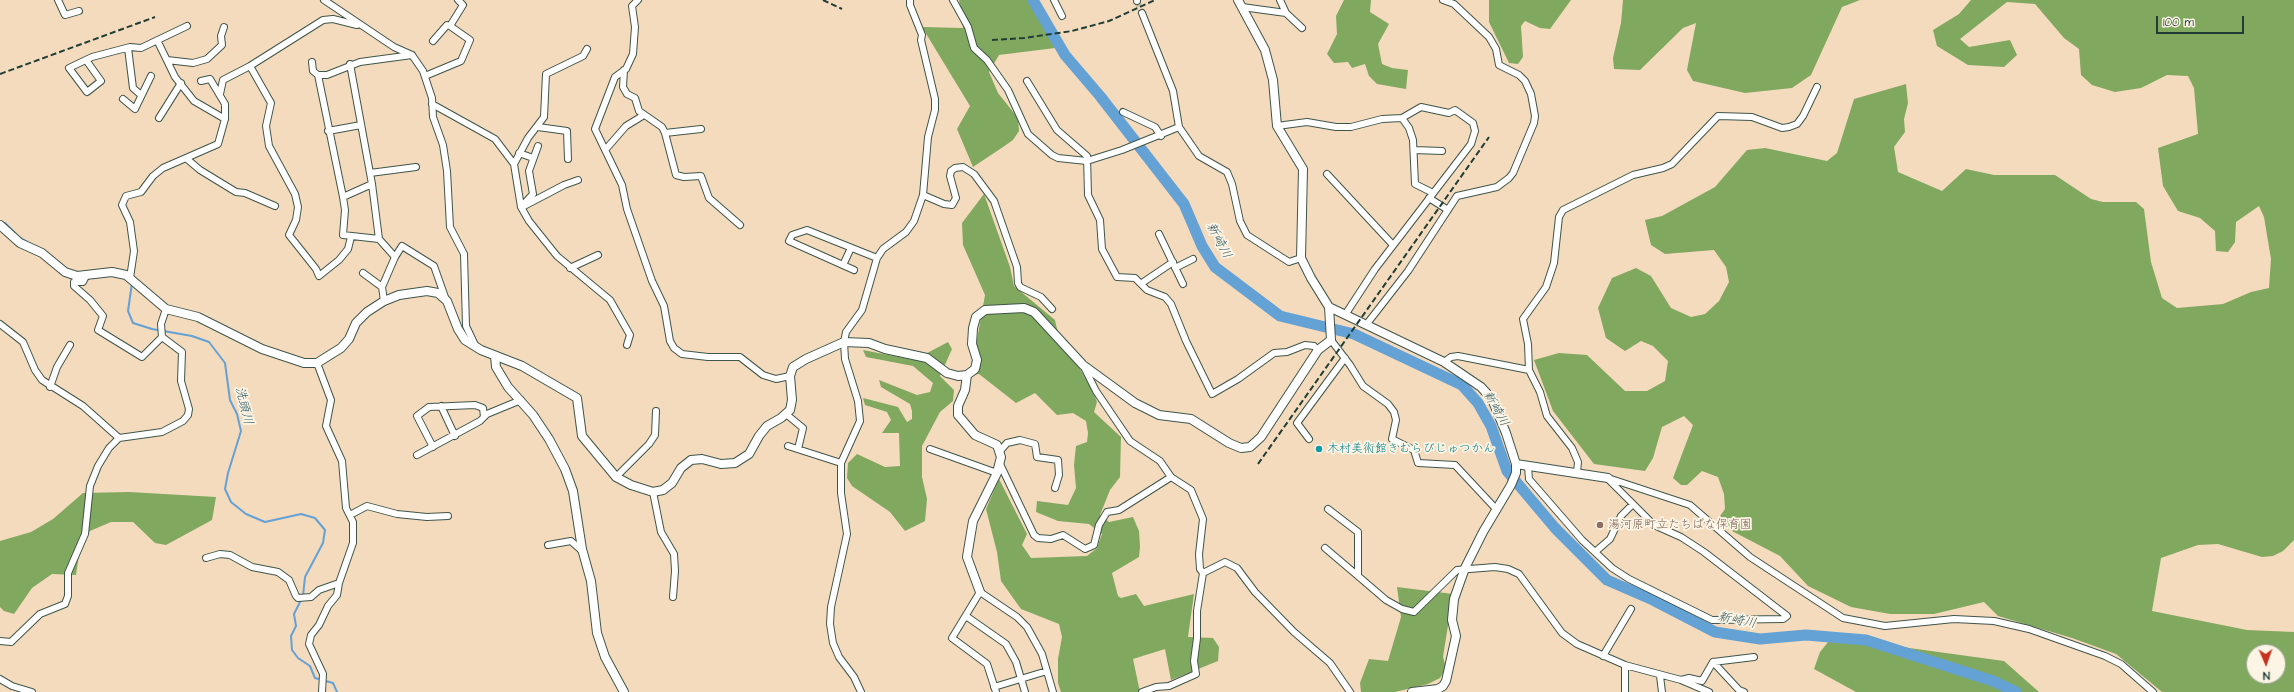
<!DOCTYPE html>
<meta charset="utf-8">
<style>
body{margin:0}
#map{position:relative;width:2294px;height:692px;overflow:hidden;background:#f5dbbe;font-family:"Architects Daughter",sans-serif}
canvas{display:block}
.north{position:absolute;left:2246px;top:644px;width:40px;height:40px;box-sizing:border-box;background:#fcf5e5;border:1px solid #a4ab9e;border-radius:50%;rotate:178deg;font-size:11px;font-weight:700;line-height:16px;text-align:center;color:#1f3d34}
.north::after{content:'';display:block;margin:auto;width:14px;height:18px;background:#c8321e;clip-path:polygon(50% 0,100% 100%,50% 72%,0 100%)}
.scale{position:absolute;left:2156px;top:16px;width:88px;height:18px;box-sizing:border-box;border:2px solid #1f3d34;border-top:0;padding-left:5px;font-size:12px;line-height:14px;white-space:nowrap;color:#1f3d34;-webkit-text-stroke:3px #fcf5e5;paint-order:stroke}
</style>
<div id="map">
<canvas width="2294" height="692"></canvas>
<div class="north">N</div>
<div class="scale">100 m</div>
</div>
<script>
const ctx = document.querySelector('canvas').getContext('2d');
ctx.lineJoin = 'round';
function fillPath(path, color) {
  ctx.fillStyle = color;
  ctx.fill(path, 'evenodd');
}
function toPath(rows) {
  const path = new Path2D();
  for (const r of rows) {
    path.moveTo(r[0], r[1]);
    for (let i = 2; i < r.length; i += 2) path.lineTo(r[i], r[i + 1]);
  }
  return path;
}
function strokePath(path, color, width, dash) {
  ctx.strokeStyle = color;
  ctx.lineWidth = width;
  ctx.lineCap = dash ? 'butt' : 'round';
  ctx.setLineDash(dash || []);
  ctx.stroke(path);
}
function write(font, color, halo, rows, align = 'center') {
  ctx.font = font + ' "Architects Daughter","Klee One",sans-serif';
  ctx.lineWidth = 3.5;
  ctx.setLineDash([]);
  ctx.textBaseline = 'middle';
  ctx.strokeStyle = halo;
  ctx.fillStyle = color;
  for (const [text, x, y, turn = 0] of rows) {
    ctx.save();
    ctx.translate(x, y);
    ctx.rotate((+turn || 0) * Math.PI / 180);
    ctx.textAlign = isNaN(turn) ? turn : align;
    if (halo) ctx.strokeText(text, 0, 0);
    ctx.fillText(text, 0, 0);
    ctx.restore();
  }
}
fillPath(toPath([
 [959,0,1028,0,1055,48,999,55,989,72,998,93,1018,118,1019,131,1013,140,1003,147,973,167,957,129,970,106,922,27,963,28],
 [1344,0,1371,0,1370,12,1389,24,1378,44,1382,64,1392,68,1408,70,1406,89,1377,84,1369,76,1365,64,1352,68,1348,62,1334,63,1327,54,1337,34,1336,16],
 [1489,0,1571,0,1550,29,1540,28,1525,21,1521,26,1523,57,1518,64,1509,63,1489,22],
 [1623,0,1860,0,1842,7,1811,75,1792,88,1745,93,1693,81,1687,70,1696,23,1683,28,1640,70,1614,69,1613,58,1621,23],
 [1971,0,2294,0,2294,540,2283,551,2273,556,2262,557,2218,544,2198,545,2161,558,2152,611,2247,630,2294,632,2294,692,2162,692,2116,654,2072,638,1998,616,1984,602,1934,614,1890,614,1851,607,1808,586,1780,556,1732,531,1720,516,1725,509,1724,494,1718,477,1702,471,1687,485,1681,485,1673,478,1693,425,1684,416,1662,427,1653,458,1645,471,1594,464,1553,411,1534,360,1559,353,1587,355,1625,391,1647,391,1665,381,1668,361,1653,346,1641,341,1625,351,1606,338,1598,308,1612,278,1636,268,1651,276,1671,308,1691,317,1705,314,1719,301,1729,282,1726,267,1714,250,1665,254,1651,245,1645,220,1662,216,1715,187,1747,150,1765,148,1827,161,1837,153,1854,99,1906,84,1908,103,1904,119,1905,132,1894,147,1898,172,1942,191,1966,169,1994,175,2055,175,2091,199,2103,202,2136,202,2144,209,2151,262,2162,298,2177,308,2223,304,2251,292,2269,288,2271,259,2264,217,2259,206,2236,222,2235,242,2228,252,2216,251,2215,231,2200,218,2178,211,2163,186,2158,148,2198,134,2194,88,2188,76,2167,75,2141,88,2115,92,2092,85,2081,75,2079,49,2064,38,2035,4,2007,2,1960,39,1969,47,2010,40,2017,55,2004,67,1968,65,1937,46,1933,30,1959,14],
 [2254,652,2278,652,2278,676,2254,676],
 [984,194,1010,267,1014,286,1055,320,1061,346,1080,369,1093,391,1097,402,1094,412,1121,437,1120,477,1110,490,1100,515,1109,522,1133,517,1139,531,1140,547,1139,557,1112,573,1118,596,1121,598,1136,594,1144,606,1194,594,1188,637,1213,638,1219,647,1218,661,1171,680,1165,649,1133,659,1140,692,1061,692,1058,683,1058,659,1062,637,1059,624,1021,609,1001,581,997,552,986,509,999,479,1027,534,1022,545,1031,558,1087,556,1097,548,1102,534,1089,524,1058,521,1036,512,1037,501,1068,505,1076,488,1074,465,1076,446,1087,442,1088,433,1086,421,1073,413,1057,415,1035,393,1016,403,979,374,973,375,974,356,985,295,963,245,962,223],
 [948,342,952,349,940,376,954,390,953,401,940,412,922,446,922,477,927,499,925,521,905,531,890,512,852,486,847,478,848,463,857,454,885,467,900,466,899,433,882,433,891,420,887,412,865,405,863,398,898,407,907,422,912,419,912,411,910,404,881,387,879,380,917,395,930,392,933,383,913,366,866,357,863,350,914,360],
 [129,492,216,497,212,520,166,545,155,543,133,522,111,522,90,531,80,548,76,575,52,574,32,588,14,614,4,611,0,607,0,541,31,532,53,519,83,493],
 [1397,587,1453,594,1443,657,1446,668,1440,678,1428,684,1395,692,1361,692,1360,683,1369,659,1388,661,1401,617],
 [1874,640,1902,647,2004,661,2039,692,1856,692,1814,669,1820,652,1829,641]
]), '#80a85f');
strokePath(toPath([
 [2,224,5,223,16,234],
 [19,237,31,244],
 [132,283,128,311,133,323,152,329,192,336,209,342,225,363,230,400,237,414,241,431,228,473,225,489,231,502,246,514,265,522,301,514,315,518,325,530,323,543,305,577,303,596],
 [301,600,294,614,296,626,291,636,292,650,298,658,310,666,315,678,333,683,337,692]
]), '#64a1d5', 2);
strokePath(toPath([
 [1033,0,1065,55,1100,96,1184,204,1202,246,1215,267,1280,316,1354,334,1462,385,1478,403,1491,426,1507,471,1555,528,1607,580,1653,600,1715,632,1760,639,1806,635,1866,640,1993,681,2016,692]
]), '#64a1d5', 11);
strokePath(toPath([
 [1137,1,1142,13]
]), '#cabba2', 6, [6, 3]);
const minor = toPath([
 [58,0,65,15,79,11],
 [324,0,394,47,412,55,423,71,432,98,433,117,443,145,447,171,450,227,464,254,466,326,476,347],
 [638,0,632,6,635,27,633,54,626,69,615,77,595,129,622,185,627,209,652,281,664,306,670,341,674,348,682,354,708,357,740,357,763,375,776,379,790,376],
 [953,0,968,27,974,48,987,60,1008,90,1028,134,1052,155,1058,158,1087,161,1122,150,1179,127],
 [1054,0,1062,16],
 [1137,0,1137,1],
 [1280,0,1286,13],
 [1242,7,1286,13,1302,28],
 [1142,13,1173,91,1179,127,1199,156,1227,172,1232,184,1240,221,1247,235,1289,262,1301,258],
 [450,26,463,5,458,0],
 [158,42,175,77,194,101,225,119],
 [128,48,133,88,141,95],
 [86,60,101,81,87,92,69,68,92,57,130,47,141,48,187,26],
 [167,60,193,63,207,59,222,45,221,36,224,27],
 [312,62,313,71,318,75,327,75,360,62,412,55],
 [350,64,372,184,379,239,395,257,382,287],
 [250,66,271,103,266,126,269,146,295,194,298,207,296,220,289,235,316,269,319,276,339,260,348,249,351,237],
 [624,70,623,87,627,94,635,98,639,111,662,127,665,133,676,175,684,177,701,176,709,198,740,225],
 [318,75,343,197,345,210,343,235,379,239],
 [425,76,461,61,470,40,450,26,447,25,433,41],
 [1027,81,1057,130,1087,156,1088,195,1100,220,1102,249,1117,277,1135,278,1147,290,1165,297,1171,304,1186,341,1212,394,1238,379,1274,353,1287,352,1305,345,1314,346,1318,350],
 [220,94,223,80,250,66,323,20,333,19,357,25],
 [123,99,135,109,151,76],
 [432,104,495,139,514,164,521,207,529,221,557,256,610,300,630,335,627,345],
 [1123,112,1155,127,1161,136],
 [159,118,181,83],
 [1402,118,1409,128,1413,140,1415,184,1433,193],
 [1277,126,1307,122,1336,127,1351,127,1382,119,1402,118,1421,107,1449,113,1455,110,1473,123,1475,131,1471,144,1375,269,1345,315],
 [538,127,567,131,568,159],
 [328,131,361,125],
 [665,133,701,129],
 [606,149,626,126,644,115],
 [1414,150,1442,151],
 [519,153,533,158],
 [187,159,200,170,236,192,245,193,275,206],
 [514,164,528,138,544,117,546,74,583,56,587,49],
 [370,173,416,167],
 [1327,174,1393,245],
 [923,195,944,204,952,205,956,198,950,176,951,171,955,168,963,167,974,174,994,201,1017,267,1018,283,1020,287,1041,297,1052,309],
 [343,197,372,184],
 [1429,198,1448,210],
 [524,206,564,185,578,180],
 [521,207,533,194,529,171,538,146],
 [1159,234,1183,284],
 [395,257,402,246,434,266,446,300],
 [843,265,851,248],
 [570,268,598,255],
 [1175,268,1193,259],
 [854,270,789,241,792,235,807,230,877,258],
 [363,273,382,287,384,301],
 [86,276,83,282,74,282,74,286,90,300,103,316,98,330,142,357,162,337],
 [130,278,134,251,130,222,122,205,126,196,141,192,153,176,163,168,218,144,225,119,225,104,210,79,201,81],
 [1142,283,1173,262],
 [0,324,23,342,35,370,42,380,83,406,119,438],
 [1366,325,1408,271,1457,196,1497,187,1509,178,1513,173,1534,123,1535,116,1531,94,1525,81,1519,75,1499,65,1496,49,1489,37,1454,4,1443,0],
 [1331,340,1350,365,1363,386,1388,404,1394,412,1396,420,1392,439,1414,450,1418,463,1455,465,1497,510],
 [1444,362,1451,357,1458,356,1529,370,1540,392,1547,416,1572,448,1578,462,1577,472],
 [317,363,331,400,326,426,342,461,346,508,353,522,353,543,339,583,337,595,328,606,319,625,311,635,309,644,323,674,322,692],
 [1084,367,1096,391,1130,441,1160,461,1171,477,1191,490,1203,519,1199,554,1200,569,1203,573,1197,611,1197,638,1194,661,1196,674,1169,686,1156,687,1142,692],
 [1529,370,1528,344,1523,319,1546,287,1554,263,1559,217,1563,210,1633,175,1663,168,1672,164,1718,116,1752,117,1782,128,1789,127,1797,124,1803,116,1817,87],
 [50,387,57,367,70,345],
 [441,406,455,436],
 [786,414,803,428,798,449],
 [1309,439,1297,423,1345,358],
 [788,446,841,463],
 [433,447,417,416,429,407,475,405,483,408,484,417],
 [930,449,997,473],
 [1000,451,1007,443,1020,440,1035,444,1037,457,1058,460,1059,475,1055,488],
 [417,455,480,421,487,414,521,400],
 [1000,464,1034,535,1038,538,1051,539,1063,535,1085,549,1094,545,1099,525,1107,512,1119,510,1171,477],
 [1528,467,1529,479,1582,540,1612,568,1629,579,1712,620,1783,619,1787,616,1704,552,1681,537,1654,525,1609,480],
 [616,477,649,444,655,435,656,411],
 [1608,478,1690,505,1750,557,1843,618,1885,626,1954,619,1994,621,2029,629,2105,656,2121,664,2153,692],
 [653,492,661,532,674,554,675,571,673,597],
 [1328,509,1358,532,1358,576,1386,600,1402,609,1414,612,1457,570,1495,567,1508,569,1519,574,1562,633,1577,644,1625,665,1681,680,1709,692],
 [350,515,367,506,397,514,427,517,448,516],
 [548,545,571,541,581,550,582,549],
 [1325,548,1358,576],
 [1595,552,1610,539,1621,516,1632,505],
 [206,558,220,554,230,555,252,567,278,572,289,580,296,596],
 [1203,573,1225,562,1237,568,1255,592,1294,632,1330,663,1350,692],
 [298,598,311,597,319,590,339,583],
 [966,616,1006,644,1016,662,1025,692],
 [0,641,11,642,40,614,65,604,68,596,68,573,85,534,90,486,98,466,109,448,119,438,162,432,183,421,188,415,189,409,181,381,182,352,162,337,161,324,166,309],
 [1603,656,1631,609],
 [1713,662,1739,690,1744,692],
 [1660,676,1662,692],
 [0,679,12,686,32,692],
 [1681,680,1689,678,1702,681,1713,662,1754,657],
 [994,687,1047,671],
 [861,692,854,677,839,657,833,643,830,624,831,607,847,534,841,493,841,463,860,421,858,401,845,359,844,342,846,332,862,310,877,258,883,249,906,232,914,221,923,195,928,137,935,110,935,99,921,40,922,35,910,5,910,0],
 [996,692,987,664,952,638,980,592,1017,617,1027,627,1042,654,1053,692],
 [1625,692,1625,665]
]);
const tertiary = toPath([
 [1238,0,1265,50,1273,80,1277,126,1303,169,1301,258,1311,278,1329,307,1444,362,1481,387,1492,399,1506,433,1516,464,1516,473,1511,485,1483,532,1465,568,1454,599,1452,620,1456,636,1446,681,1443,686,1438,689,1412,692],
 [0,225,20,243,42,253,65,272,77,276,112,272,126,275,166,309,198,317,262,349,304,363,317,363,341,348,349,339,356,323,367,312,384,301,399,295,427,291,438,293,447,301,458,329,465,340,481,350,522,366,577,398,582,436,616,477,631,485,653,492,663,490,672,483,681,468,691,460,702,459,721,464,735,463,749,454,759,436,767,426,781,418,790,410,792,400,790,376,793,367,806,359,844,342,869,343,885,349,927,358,947,373,958,376,967,375,975,369,977,360,972,344,973,328,976,317,985,310,1024,308,1034,312,1083,365,1135,403,1159,415,1191,419,1229,443,1241,448,1250,447,1261,437,1318,350,1331,340,1329,307],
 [495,356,496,367,508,387,533,415,549,439,565,469,573,491,582,549,591,581,597,633,605,657,624,692],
 [967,375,965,390,958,406,958,415,975,435,997,445,1001,457,997,473,973,521,967,557,980,592],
 [1516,464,1608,478]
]);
strokePath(minor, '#3f5549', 8);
strokePath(tertiary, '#3f5549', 10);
strokePath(minor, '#fff', 6);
strokePath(tertiary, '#fff', 8);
strokePath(toPath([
 [823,0,842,9],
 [992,40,1024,38,1072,31,1109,21,1155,0],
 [0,74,155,17],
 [1258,464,1489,137]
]), '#1f3d34', 2, [6, 3]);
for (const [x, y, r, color] of [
 [1319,449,4,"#0f9aa8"],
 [1600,525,4,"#8d6e63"]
]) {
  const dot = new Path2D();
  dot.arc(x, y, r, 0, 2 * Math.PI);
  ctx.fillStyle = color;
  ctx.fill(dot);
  strokePath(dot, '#fcf5e5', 1.5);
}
write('12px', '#0d838f', '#fcf5e5', [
 ["木村美術館きむらびじゅつかん",1327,449]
], 'left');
write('12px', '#785e54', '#fcf5e5', [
 ["湯河原町立たちばな保育園",1608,525]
], 'left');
write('italic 13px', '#345b64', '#fcf5e5', [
 ["新崎川",1218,241,62],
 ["洗頭川",243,406,76],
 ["新崎川",1495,409,60],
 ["新崎川",1737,621,11]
]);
</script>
